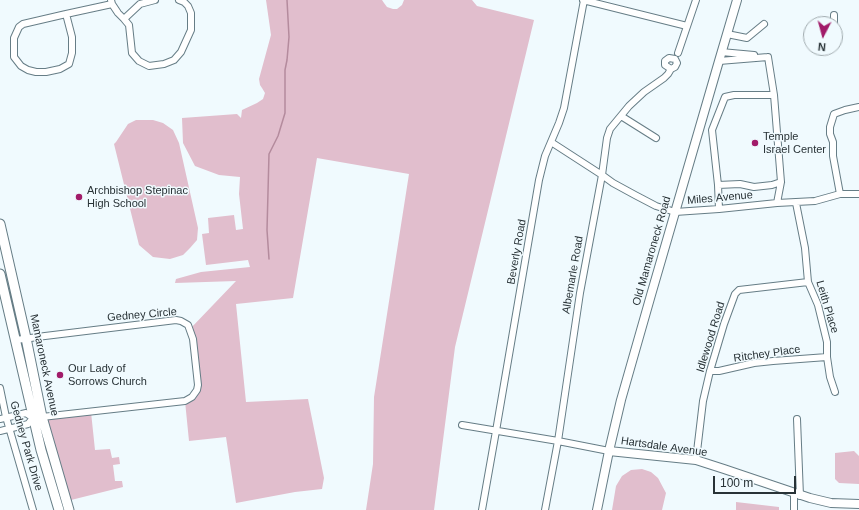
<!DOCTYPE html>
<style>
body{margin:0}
#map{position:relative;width:859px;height:510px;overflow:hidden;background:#f0fafe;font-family:Arial,sans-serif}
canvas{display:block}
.north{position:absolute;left:803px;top:16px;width:40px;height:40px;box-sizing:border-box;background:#f0fafe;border:1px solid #a0aaae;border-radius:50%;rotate:186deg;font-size:11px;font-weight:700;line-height:16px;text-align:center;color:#283236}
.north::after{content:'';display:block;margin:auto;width:14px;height:18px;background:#a11b69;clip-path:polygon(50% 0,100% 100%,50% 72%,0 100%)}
.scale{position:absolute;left:713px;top:476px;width:83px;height:18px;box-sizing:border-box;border:2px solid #283236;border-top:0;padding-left:5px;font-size:12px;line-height:14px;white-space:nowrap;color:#283236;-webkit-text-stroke:3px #f0fafe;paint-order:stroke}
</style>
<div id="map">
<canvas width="859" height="510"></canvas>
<div class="north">N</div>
<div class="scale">100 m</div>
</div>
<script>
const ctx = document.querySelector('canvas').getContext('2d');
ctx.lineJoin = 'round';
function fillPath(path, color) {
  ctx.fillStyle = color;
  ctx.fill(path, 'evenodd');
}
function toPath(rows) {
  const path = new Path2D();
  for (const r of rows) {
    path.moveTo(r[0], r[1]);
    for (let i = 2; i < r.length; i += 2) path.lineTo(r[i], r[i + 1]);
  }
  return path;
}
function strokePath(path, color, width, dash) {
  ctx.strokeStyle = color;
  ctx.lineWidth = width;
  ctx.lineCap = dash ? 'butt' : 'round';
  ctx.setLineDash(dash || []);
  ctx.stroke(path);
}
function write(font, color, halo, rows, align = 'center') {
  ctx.font = font + ' Arial,sans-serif';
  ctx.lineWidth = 3;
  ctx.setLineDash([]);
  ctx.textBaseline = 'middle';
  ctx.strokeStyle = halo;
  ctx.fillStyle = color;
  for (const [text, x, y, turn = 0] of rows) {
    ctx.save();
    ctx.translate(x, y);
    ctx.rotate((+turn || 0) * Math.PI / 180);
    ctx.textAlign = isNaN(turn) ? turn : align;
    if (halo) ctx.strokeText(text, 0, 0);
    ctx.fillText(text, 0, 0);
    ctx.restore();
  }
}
fillPath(toPath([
 [266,0,382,0,384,3,387,7,393,9,397,9,402,5,404,0,472,0,477,6,534,20,455,347,434,510,366,510,373,464,374,397,409,174,317,158,293,298,236,304,246,402,308,399,324,478,322,489,295,492,236,503,226,437,189,441,185,401,197,390,190,329,236,281,175,283,176,279,201,272,250,267,248,260,206,265,202,234,209,233,208,218,234,215,236,230,243,229,239,194,240,177,219,175,195,166,183,143,182,118,237,114,241,118,242,110,257,103,263,99,265,93,262,88,260,85,259,79,271,35],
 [136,120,153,120,163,123,173,130,179,143,198,228,197,240,190,248,183,255,170,259,153,257,139,245,114,144,116,142,128,124],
 [91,412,95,450,110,449,112,458,119,457,120,464,113,465,115,481,122,481,123,487,67,501,42,417],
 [854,451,859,456,859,484,839,483,835,479,835,453],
 [642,469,651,472,658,478,666,493,662,510,612,510,616,486,622,476,631,470],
 [736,502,779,507,779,510,736,510]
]), '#e1becd');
strokePath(toPath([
 [269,259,267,230,269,154,278,136,285,113,285,70,287,60,289,37,287,0]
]), '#b48b9d', 1.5);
const street = toPath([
 [111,0,112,4,118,13,124,19],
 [155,0,140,4,124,19,129,25,132,53,139,61,149,66,164,64,174,60,181,52,191,30,191,13,188,6,184,2,179,0],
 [583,0,687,26],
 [66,14,72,37,72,53,69,64,60,69,46,72,36,72,28,70,21,66,14,57,14,38,19,27,23,24,66,14],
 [66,14,112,4],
 [834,23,834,15],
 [727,34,747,38,764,24],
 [721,52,754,55],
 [678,53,696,0],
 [768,57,774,95],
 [719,61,768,57],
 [621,116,656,138],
 [551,142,602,175,613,183,635,195,656,206,675,212,719,209,777,203,815,201,840,194,859,194],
 [718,185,740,184,754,187,772,185,781,182],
 [840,194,833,156,833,142,830,134,830,127,834,114,845,110,859,107],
 [796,203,805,248,808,282,818,305,827,342,827,357,830,377,835,392],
 [719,209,718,185,712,130,725,97,734,95,774,95,781,182,777,203],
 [710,371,719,371,754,363,773,361,827,357],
 [0,388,6,417,33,510],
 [0,419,26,413,33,418,185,401,192,397,197,390,198,385,193,339,188,325,181,321,176,320,45,336,16,340],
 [797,419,800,496],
 [462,425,558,441,609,451],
 [0,431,28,424,33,418],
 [696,460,703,401,710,371,724,324,735,294,739,290,808,282],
 [482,510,496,431,539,180,545,156,559,123,564,108,584,0],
 [545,510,558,441,580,293,602,175,607,138,610,129,629,106,644,92,664,78,668,74,671,69,675,67,677,63,675,59,669,58,665,61,665,65,671,69],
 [794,510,794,494]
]);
const secondary = toPath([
 [609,451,696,460,724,469,810,498,831,503,859,504],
 [597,510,609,451,621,400,651,295,719,61,737,0]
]);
const primary = toPath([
 [0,224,26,338,42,417,69,510],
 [0,274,41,450,59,510]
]);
strokePath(street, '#667d86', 8);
strokePath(secondary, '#667d86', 10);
strokePath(primary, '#667d86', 11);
strokePath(street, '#fff', 6);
strokePath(secondary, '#fff', 8);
strokePath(primary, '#fff', 9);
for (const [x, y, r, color] of [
 [755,143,4,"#a11b69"],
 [79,197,4,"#a11b69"],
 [60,375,4,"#a11b69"]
]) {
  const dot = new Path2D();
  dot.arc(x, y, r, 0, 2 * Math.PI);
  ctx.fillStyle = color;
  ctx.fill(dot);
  strokePath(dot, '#f0fafe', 1.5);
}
write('11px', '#283236', '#f0fafe', [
 ["Temple",763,137],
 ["Israel Center",763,150],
 ["Archbishop Stepinac",87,191],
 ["High School",87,204],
 ["Our Lady of",68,369],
 ["Sorrows Church",68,382]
], 'left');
write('11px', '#283236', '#f0fafe', [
 ["Miles Avenue",720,198,-5],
 ["Old Mamaroneck Road",652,251,-74],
 ["Beverly Road",517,252,-80],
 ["Albemarle Road",573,275,-80],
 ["Leith Place",827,307,73],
 ["Gedney Circle",142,315,-5],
 ["Idlewood Road",711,337,-73],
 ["Ritchey Place",767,354,-8],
 ["Mamaroneck Avenue",44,365,78],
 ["Gedney Park Drive",26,446,74],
 ["Hartsdale Avenue",664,447,8]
]);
</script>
